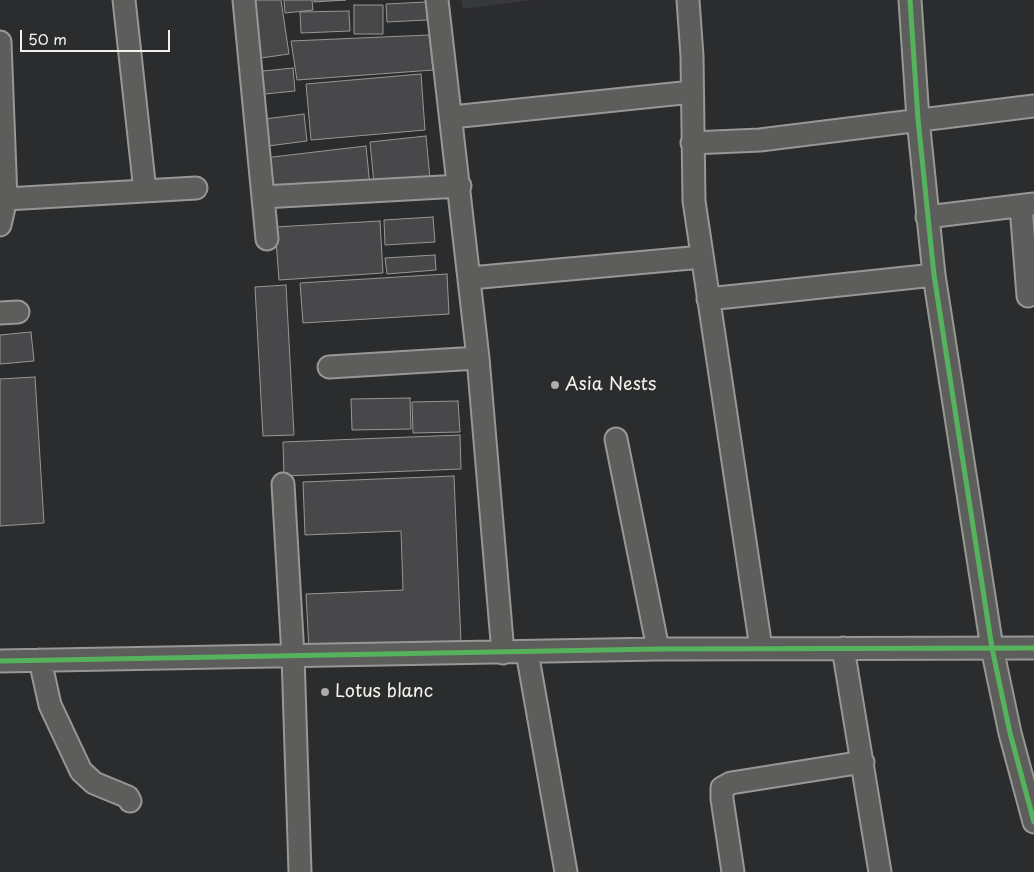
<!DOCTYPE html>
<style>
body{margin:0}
#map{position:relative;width:1034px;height:872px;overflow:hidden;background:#2b2c2d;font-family:"Playpen Sans",sans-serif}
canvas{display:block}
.scale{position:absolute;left:20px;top:30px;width:150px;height:22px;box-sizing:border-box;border:2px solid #f4f1e8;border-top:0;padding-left:6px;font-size:15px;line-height:18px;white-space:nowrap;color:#f4f1e8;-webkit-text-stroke:4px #2a2d2e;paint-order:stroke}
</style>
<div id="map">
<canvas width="1034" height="872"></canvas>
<div class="scale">50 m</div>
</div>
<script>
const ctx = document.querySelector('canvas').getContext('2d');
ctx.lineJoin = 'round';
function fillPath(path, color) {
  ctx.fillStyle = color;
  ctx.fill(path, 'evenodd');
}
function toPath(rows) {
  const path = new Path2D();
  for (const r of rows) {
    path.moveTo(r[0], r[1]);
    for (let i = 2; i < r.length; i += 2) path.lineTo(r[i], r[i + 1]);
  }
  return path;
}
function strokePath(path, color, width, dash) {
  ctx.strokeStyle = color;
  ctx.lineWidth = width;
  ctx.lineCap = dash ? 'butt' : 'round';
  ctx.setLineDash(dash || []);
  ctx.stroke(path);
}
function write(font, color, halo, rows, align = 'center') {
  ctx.font = font + ' "Playpen Sans",sans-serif';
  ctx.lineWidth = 4;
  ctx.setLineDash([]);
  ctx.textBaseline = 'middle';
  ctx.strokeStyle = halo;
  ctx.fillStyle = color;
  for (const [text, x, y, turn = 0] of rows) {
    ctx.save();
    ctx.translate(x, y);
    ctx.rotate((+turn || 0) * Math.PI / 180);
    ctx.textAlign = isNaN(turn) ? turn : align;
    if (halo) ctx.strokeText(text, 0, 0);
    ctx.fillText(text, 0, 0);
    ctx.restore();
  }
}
fillPath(toPath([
 [461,0,533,0,463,9]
]), '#37383d');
const building = toPath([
 [249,0,281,0,289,54,254,59,249,0],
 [284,0,312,0,313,10,285,13,284,0],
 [314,0,346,0,314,2,314,0],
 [426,2,427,20,387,22,386,4,426,2],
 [354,5,383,5,383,34,354,34,354,5],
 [349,11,350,31,301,33,300,12,349,11],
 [429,35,433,70,297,80,291,41,429,35],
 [293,68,295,91,255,95,253,72,293,68],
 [421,74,425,130,311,140,306,84,421,74],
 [304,114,307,141,260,147,257,120,304,114],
 [426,136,430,179,374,184,370,142,426,136],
 [366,146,370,186,267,192,264,158,366,146],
 [433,217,435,242,385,245,384,220,433,217],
 [380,221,383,273,279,280,275,227,380,221],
 [435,255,436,270,387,274,385,258,435,255],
 [447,274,449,314,303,323,300,283,447,274],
 [286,285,294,435,263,436,255,287,286,285],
 [31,332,34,361,0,364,0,335,31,332],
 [35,377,44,523,0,526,0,379,35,377],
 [410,398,411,429,352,430,351,399,410,398],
 [458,401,460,432,413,433,412,402,458,401],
 [460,435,461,469,284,476,283,442,460,435],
 [454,476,461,643,309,649,306,594,403,590,401,531,305,535,303,482,454,476]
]);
fillPath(building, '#48484b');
strokePath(building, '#979796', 1);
const minor = toPath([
 [124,0,145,191],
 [244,0,267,239],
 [437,0,478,358,503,653],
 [688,0,692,56,694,201,761,648],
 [910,0,918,119,934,275,992,648,1010,733,1034,822],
 [0,42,6,199,0,225],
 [452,117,692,92],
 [692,143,760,140,1034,106],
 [263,197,460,186],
 [6,199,196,188],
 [1021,206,1028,296],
 [927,217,1034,204],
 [470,278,702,257],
 [708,299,934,275],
 [0,313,18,312],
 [329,367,478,358],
 [616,439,658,649],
 [283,484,293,656,300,872],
 [843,648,880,872],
 [527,652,566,872],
 [40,660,50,705,81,771,94,783,128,797,130,801],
 [0,661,658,649,1034,648],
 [733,872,722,799,722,788,731,783,863,762]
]);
strokePath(minor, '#979796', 25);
strokePath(minor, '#5d5d5c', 21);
strokePath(toPath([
 [910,0,918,119,934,275,992,648,1010,733,1034,822],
 [0,661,658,649,1034,648]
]), '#56b35d', 5);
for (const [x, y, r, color] of [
 [555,385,5,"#aeaca7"],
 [325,692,5,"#aeaca7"]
]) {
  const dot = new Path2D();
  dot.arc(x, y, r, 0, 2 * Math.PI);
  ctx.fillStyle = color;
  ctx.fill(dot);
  strokePath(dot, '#2a2d2e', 2);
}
write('18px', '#f4f1e8', '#2a2d2e', [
 ["Asia Nests",565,385],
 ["Lotus blanc",335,692]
], 'left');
</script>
